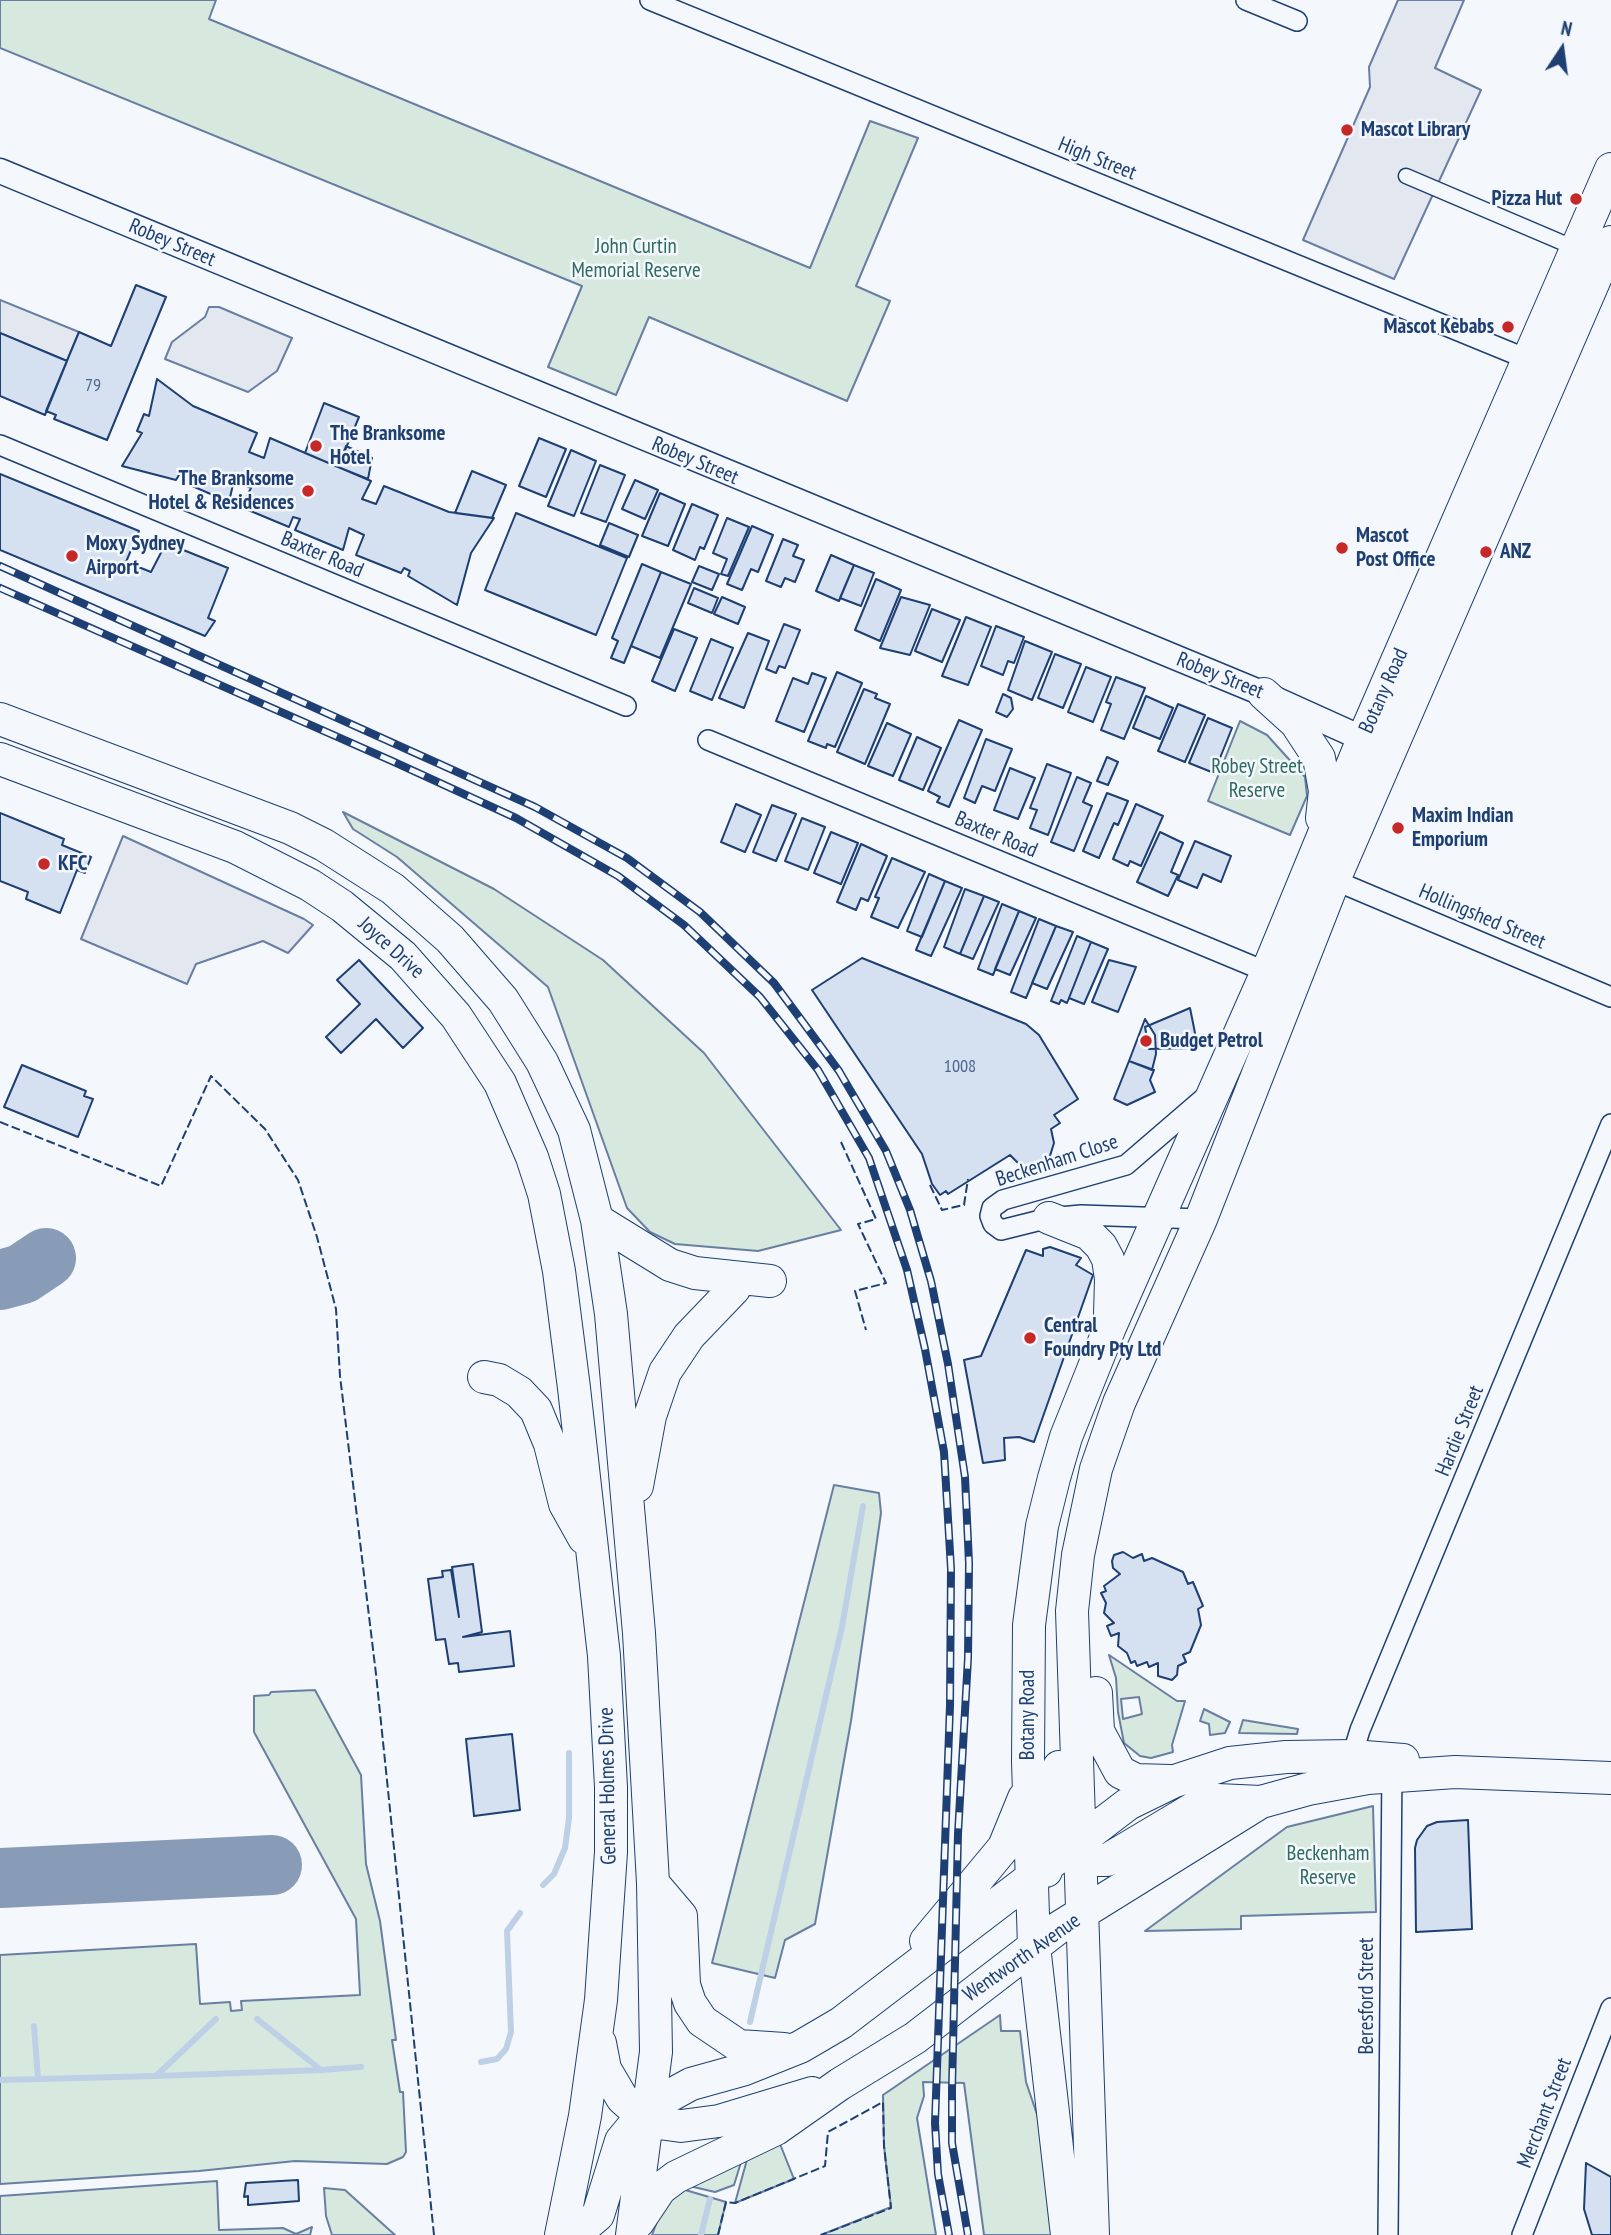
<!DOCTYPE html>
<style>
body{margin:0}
#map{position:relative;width:1611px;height:2235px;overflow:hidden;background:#f4f7fb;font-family:"PT Sans Narrow",sans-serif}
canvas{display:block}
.north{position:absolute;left:1527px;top:14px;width:70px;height:70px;-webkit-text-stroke:5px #f4f7fb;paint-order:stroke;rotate:13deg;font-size:19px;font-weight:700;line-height:28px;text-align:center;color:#1d3f73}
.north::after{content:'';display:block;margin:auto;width:24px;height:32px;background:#1d3f73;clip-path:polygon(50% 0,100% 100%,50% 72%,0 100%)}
</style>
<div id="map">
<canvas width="1611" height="2235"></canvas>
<div class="north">N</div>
</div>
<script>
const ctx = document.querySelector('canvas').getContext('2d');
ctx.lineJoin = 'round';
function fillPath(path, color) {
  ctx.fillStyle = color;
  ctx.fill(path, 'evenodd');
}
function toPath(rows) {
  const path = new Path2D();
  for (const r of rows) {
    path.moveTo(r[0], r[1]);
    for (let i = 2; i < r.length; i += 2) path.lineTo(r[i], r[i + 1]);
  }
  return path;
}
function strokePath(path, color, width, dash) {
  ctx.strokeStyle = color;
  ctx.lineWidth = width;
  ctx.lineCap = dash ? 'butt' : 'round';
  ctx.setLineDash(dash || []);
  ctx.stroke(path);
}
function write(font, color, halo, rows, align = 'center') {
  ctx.font = font + ' "PT Sans Narrow",sans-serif';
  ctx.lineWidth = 5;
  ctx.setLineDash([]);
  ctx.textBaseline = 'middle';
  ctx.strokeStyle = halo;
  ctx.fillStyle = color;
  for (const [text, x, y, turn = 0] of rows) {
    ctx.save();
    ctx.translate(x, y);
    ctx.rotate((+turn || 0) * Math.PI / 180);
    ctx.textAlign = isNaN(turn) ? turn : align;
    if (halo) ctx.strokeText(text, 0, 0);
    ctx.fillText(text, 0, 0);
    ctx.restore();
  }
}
const green = toPath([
 [0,0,216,0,209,19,810,268,870,121,918,138,856,286,890,301,847,401,649,317,616,395,548,367,582,286,0,48,0,0],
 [1240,721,1267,735,1305,777,1307,796,1290,835,1208,801,1240,721],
 [343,812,494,889,603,960,704,1053,841,1230,758,1251,675,1244,650,1232,627,1208,548,987,397,857,353,829,343,812],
 [834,1485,879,1493,881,1513,851,1721,815,1924,785,1940,775,1978,712,1963,834,1485],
 [1109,1655,1177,1701,1185,1701,1172,1745,1173,1752,1151,1758,1140,1756,1124,1743,1118,1712,1116,1678,1109,1655],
 [1139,1697,1142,1714,1123,1719,1121,1699,1139,1697],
 [315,1690,361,1775,366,1864,380,1921,396,2040,392,2040,400,2092,403,2092,406,2152,403,2157,387,2164,295,2161,199,2171,0,2184,0,1955,196,1944,200,2004,230,2002,231,2011,242,2010,241,2001,360,1995,356,1919,254,1732,254,1696,269,1695,271,1692,315,1690],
 [1204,1709,1230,1722,1225,1733,1210,1735,1209,1724,1200,1721,1204,1709],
 [1243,1720,1298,1729,1297,1734,1239,1733,1243,1720],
 [1373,1806,1376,1912,1241,1916,1241,1929,1145,1931,1287,1827,1373,1806],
 [1000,2015,1001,2031,1020,2031,1026,2082,1045,2138,1056,2235,984,2235,964,2083,923,2082,924,2096,917,2118,936,2235,821,2235,891,2207,884,2146,883,2095,1000,2015],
 [780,2144,794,2179,735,2203,748,2156,780,2144],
 [742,2159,734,2185,715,2192,685,2185,742,2159],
 [217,2181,219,2230,283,2228,296,2234,312,2227,310,2235,0,2235,0,2196,217,2181],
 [324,2188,345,2190,395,2235,332,2235,326,2216,324,2188],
 [682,2189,726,2202,718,2235,652,2235,664,2203,682,2189]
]);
fillPath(green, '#d7e8df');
strokePath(green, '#687fa3', 2);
const parking = toPath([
 [1398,0,1464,0,1435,68,1481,90,1394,279,1303,240,1370,87,1369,67,1398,0],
 [0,300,79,332,67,361,0,333,0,300],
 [209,307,219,307,292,338,277,371,248,392,165,359,172,342,205,317,209,307],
 [123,836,304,919,313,925,288,953,263,941,196,964,187,984,81,939,123,836]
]);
fillPath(parking, '#e3e8f0');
strokePath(parking, '#687fa3', 2);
strokePath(toPath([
 [543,1885,554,1874,565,1848,569,1818,569,1753],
 [750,2022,842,1627,863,1506],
 [34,2026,38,2079],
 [481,2062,497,2059,506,2049,511,2032,507,1931,520,1913],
 [321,2070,361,2067],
 [156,2076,321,2070,257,2019],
 [0,2080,156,2076,216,2019],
 [701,2235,710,2199]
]), '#bed0e5', 6);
strokePath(toPath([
 [0,1280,22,1274,46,1258],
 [0,1878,272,1865]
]), '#889bb7', 60);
const building = toPath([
 [136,285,166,297,107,440,54,419,56,415,46,411,79,332,111,346,136,285],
 [0,333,67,361,45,415,0,396,0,333],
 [157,379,193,406,257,433,249,452,264,458,270,438,371,481,362,499,376,504,384,486,449,512,494,518,471,553,457,605,408,576,410,571,404,568,401,573,356,555,364,535,349,528,343,550,295,530,300,519,293,517,289,527,241,507,251,488,234,480,229,502,183,482,185,477,179,475,176,480,122,466,142,433,137,431,144,414,149,416,157,379],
 [324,403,359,417,338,467,305,453,324,403],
 [539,438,566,449,546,497,519,486,539,438],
 [346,446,372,458,368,479,338,467,346,446],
 [571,450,596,461,574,516,548,506,571,450],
 [600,465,625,475,606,522,581,513,600,465],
 [472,471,506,485,492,518,455,513,472,471],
 [0,474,139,531,126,562,151,572,166,543,228,568,208,618,215,621,205,636,0,550,0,474],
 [635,480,658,490,645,519,622,509,635,480],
 [660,493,685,504,668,546,642,536,660,493],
 [692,504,718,515,704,549,700,547,695,560,673,550,692,504],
 [516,513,627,558,596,635,485,590,516,513],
 [727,518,749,527,728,576,721,574,727,559,713,553,727,518],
 [609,523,638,535,629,557,600,545,609,523],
 [752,526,773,535,758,572,751,569,742,590,727,584,752,526],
 [783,539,798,545,793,556,804,560,795,582,785,578,781,587,766,581,783,539],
 [831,555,854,565,839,601,816,591,831,555],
 [642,564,661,572,624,663,611,658,618,641,612,638,642,564],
 [854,565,874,573,861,606,840,598,854,565],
 [699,566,719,574,712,590,692,582,699,566],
 [661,572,691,584,660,658,631,646,661,572],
 [876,579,901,590,880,641,855,630,876,579],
 [694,588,718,598,712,613,688,603,694,588],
 [722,597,745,607,738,624,714,614,722,597],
 [901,597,930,605,910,655,880,648,901,597],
 [932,609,960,620,942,662,915,651,932,609],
 [966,617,991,627,968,685,942,676,966,617],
 [784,624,800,630,785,668,779,666,776,673,766,669,784,624],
 [996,626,1024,637,1014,663,1008,661,1003,675,981,666,996,626],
 [674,629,697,638,675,691,652,681,674,629],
 [748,633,769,641,744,708,719,698,748,633],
 [711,639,733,648,712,700,690,691,711,639],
 [1025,641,1052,652,1032,700,1008,690,1025,641],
 [1055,654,1081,664,1063,708,1038,698,1055,654],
 [1086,667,1111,677,1093,722,1068,712,1086,667],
 [837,672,862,683,835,747,827,744,826,748,808,741,837,672],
 [812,673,826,678,804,732,776,721,793,678,808,684,812,673],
 [1116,677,1145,688,1124,739,1101,730,1111,704,1106,702,1116,677],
 [864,689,877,694,875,698,890,704,865,764,837,752,864,689],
 [1003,694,1011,698,1013,709,1007,717,996,712,1003,694],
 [1146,696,1173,708,1160,739,1133,728,1146,696],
 [1178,704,1205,715,1185,762,1158,751,1178,704],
 [1208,718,1232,728,1214,773,1189,763,1208,718],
 [959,720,982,730,949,807,937,802,940,797,928,791,959,720],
 [887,723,911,734,893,776,868,766,887,723],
 [917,737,941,748,923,790,899,780,917,737],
 [986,739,1012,749,995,791,982,786,975,803,964,798,986,739],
 [1107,757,1118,762,1108,785,1097,781,1107,757],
 [1047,764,1071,773,1048,835,1030,828,1037,810,1030,808,1047,764],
 [1010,768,1035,778,1018,819,994,810,1010,768],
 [1077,777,1091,783,1083,802,1092,806,1074,851,1051,842,1077,777],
 [1107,793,1128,801,1118,825,1114,823,1099,858,1083,851,1107,793],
 [736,804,761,815,745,852,721,842,736,804],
 [1136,804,1163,816,1141,866,1130,861,1128,866,1113,859,1136,804],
 [772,805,796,814,776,861,753,852,772,805],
 [0,813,64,839,62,845,91,857,85,873,77,870,60,913,26,899,28,892,0,881,0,813],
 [802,818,825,827,808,870,785,861,802,818],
 [831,832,858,843,841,884,814,873,831,832],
 [1160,832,1183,843,1171,872,1178,875,1168,896,1137,882,1160,832],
 [1195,841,1231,856,1221,882,1203,874,1197,888,1178,880,1195,841],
 [861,844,887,856,868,901,861,898,856,910,837,902,861,844],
 [892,858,925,872,898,928,871,917,879,898,875,897,892,858],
 [929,874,945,881,922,937,907,931,929,874],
 [945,881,962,888,931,956,916,950,945,881],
 [965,889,984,896,960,954,944,947,965,889],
 [984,896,999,902,973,959,960,954,984,896],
 [1002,904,1019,911,993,975,978,969,1002,904],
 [1019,911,1036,918,1010,975,995,969,1019,911],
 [1039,919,1056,926,1026,998,1011,992,1039,919],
 [1056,926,1073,932,1047,989,1032,983,1056,926],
 [1077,936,1091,942,1067,1003,1061,1000,1059,1004,1051,1001,1077,936],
 [1091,942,1108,949,1084,1004,1069,998,1091,942],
 [862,958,1026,1024,1039,1035,1078,1099,1054,1115,1060,1123,1051,1129,1054,1143,1049,1159,1029,1168,1021,1166,1010,1155,948,1194,946,1191,940,1195,932,1184,922,1154,812,990,862,958],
 [359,960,423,1028,403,1048,376,1019,341,1053,326,1037,360,1004,337,980,359,960],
 [1109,960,1136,967,1118,1012,1092,1002,1109,960],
 [1190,1008,1198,1048,1149,1049,1145,1027,1190,1008],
 [1145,1019,1155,1035,1156,1054,1152,1070,1129,1061,1145,1019],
 [1129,1061,1154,1070,1150,1080,1155,1092,1127,1105,1114,1099,1129,1061],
 [22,1065,86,1091,84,1096,93,1099,78,1137,4,1107,22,1065],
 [1050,1247,1081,1258,1076,1265,1093,1275,1034,1442,1019,1437,1004,1438,1005,1460,983,1463,964,1360,981,1356,1026,1250,1043,1256,1043,1249,1050,1247],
 [1123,1552,1133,1558,1142,1554,1144,1561,1152,1558,1183,1572,1188,1584,1193,1582,1203,1606,1198,1609,1201,1625,1190,1652,1183,1655,1186,1662,1178,1666,1177,1675,1172,1680,1158,1676,1158,1663,1149,1667,1147,1662,1137,1666,1135,1661,1131,1663,1127,1653,1118,1646,1119,1633,1111,1636,1107,1626,1114,1623,1104,1613,1106,1603,1101,1593,1106,1591,1104,1586,1120,1574,1113,1568,1112,1561,1114,1555,1123,1552],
 [473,1564,482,1632,463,1637,510,1631,514,1666,459,1672,458,1663,449,1664,445,1639,436,1640,428,1579,443,1577,442,1571,451,1570,459,1617,452,1567,473,1564],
 [512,1734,520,1810,474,1816,466,1739,512,1734],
 [1468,1820,1472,1929,1416,1932,1415,1848,1417,1840,1427,1826,1437,1822,1468,1820],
 [1586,2163,1611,2177,1611,2235,1592,2235,1584,2209,1586,2163],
 [298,2180,299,2201,248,2205,248,2196,244,2197,246,2183,298,2180]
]);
fillPath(building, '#d5e0f0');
strokePath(building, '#1d3f73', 2);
const pedestrian = toPath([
 [1406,176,1575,248]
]);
const minor = toPath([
 [650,0,1527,359],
 [1246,0,1297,21],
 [0,445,626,706],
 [708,740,1267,972],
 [1334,880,1611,997],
 [1201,1219,1081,1215,1049,1218,1001,1230,993,1224,990,1216,992,1208,1003,1200,1126,1165,1205,1097],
 [1352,1756,1360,1730,1611,1124],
 [1388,2235,1392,1765],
 [1522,2235,1611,2008]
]);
const tertiary = toPath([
 [0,171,1264,694,1379,746]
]);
const primary = toPath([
 [1264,694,1296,723,1319,758,1325,791,1322,818],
 [0,719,290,828,324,845,393,889,450,939,503,1000,542,1062,574,1130,597,1220,611,1314,639,1633,653,1883,656,2052,632,2235],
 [0,759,235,847,310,885,342,906,403,956,456,1016,500,1083,532,1157,544,1194,559,1271,574,1388,604,1656,611,1787,611,1852,601,2000,585,2116,561,2235],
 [1049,1218,1089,1234,1101,1246,1108,1259,1111,1279,1110,1315],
 [597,1220,670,1265,695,1273,770,1281],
 [484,1377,499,1380,519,1392,536,1410,550,1444,565,1504,584,1538],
 [637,1486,650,1416,665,1372,689,1336,734,1289],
 [1096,1693,1098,1731,1120,1772,1136,1780,1170,1781],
 [1063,1852,1082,1860,1107,1860,1196,1807,1217,1800,1261,1802],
 [1046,1871,1059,1805,1059,1767],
 [653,1883,681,1916,684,1985,690,2003,702,2021,739,2046,784,2049],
 [926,1941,1004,1847,1024,1798],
 [600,2043,605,2069,622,2098,641,2115,659,2123,681,2126,719,2121,812,2093],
 [638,2222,660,2189,676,2177,776,2129,840,2084,915,2038,1058,1928,1261,1802,1308,1789,1368,1778,1455,1772,1611,1778],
 [574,2235,598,2215,621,2141,649,2107,691,2084,745,2069,800,2047,841,2023,1128,1804,1175,1781,1230,1763,1286,1757,1352,1756,1403,1760],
 [1067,2235,1034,1946,1028,1762,1029,1625,1042,1526,1054,1478,1066,1437,1110,1327,1267,972,1363,739,1611,169],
 [1093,2235,1072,1611,1078,1555,1096,1469,1119,1403,1201,1219,1334,880,1611,242]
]);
strokePath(pedestrian, '#1d3f73', 17);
strokePath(minor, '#1d3f73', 22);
strokePath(tertiary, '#1d3f73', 27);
strokePath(primary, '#1d3f73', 34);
strokePath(pedestrian, '#f4f7fb', 14);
strokePath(minor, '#f4f7fb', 19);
strokePath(tertiary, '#f4f7fb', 24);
strokePath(primary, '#f4f7fb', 32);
const rail = toPath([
 [0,566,535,807,627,858,700,912,774,983,839,1071,886,1151,910,1210,931,1281,948,1364,965,1477,969,1563,968,1658,958,1834,952,2089,952,2143,968,2235],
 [0,588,392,761,516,818,618,876,684,925,760,997,818,1070,869,1158,907,1270,925,1349,944,1452,951,1569,950,1705,935,2123,938,2174,949,2235]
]);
strokePath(rail, '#1d3f73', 8);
strokePath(rail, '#f4f7fb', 5, [16]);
strokePath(toPath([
 [0,1122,161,1186,211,1076,265,1129,298,1180,317,1237,336,1309,340,1376,376,1674,434,2235],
 [841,1142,876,1219,858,1224,886,1283,855,1291,866,1330],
 [930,1185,942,1210,964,1205,968,1179],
 [718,2235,726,2202,735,2203,825,2166,828,2132,883,2102,884,2146,891,2208,821,2235]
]), '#1d3f73', 2, [9, 3.5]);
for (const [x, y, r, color] of [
 [1347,130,7,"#c62828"],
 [1576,199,7,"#c62828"],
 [1508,327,7,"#c62828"],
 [316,446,7,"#c62828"],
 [308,491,7,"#c62828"],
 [1342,548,7,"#c62828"],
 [1486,552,7,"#c62828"],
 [72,556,7,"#c62828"],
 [1398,828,7,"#c62828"],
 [44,864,7,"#c62828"],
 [1146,1041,7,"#c62828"],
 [1030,1338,7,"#c62828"]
]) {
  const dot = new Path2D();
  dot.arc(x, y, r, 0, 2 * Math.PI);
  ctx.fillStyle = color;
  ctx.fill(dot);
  strokePath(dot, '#f4f7fb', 2.5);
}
write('18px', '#4b6792', null, [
 ["79",93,386],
 ["1008",960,1067]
]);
write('bold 21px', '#1d3f73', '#f4f7fb', [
 ["Mascot Library",1361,130],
 ["Pizza Hut",1562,199,"right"],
 ["Mascot Kebabs",1494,327,"right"],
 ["The Branksome",330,434],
 ["Hotel",330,458],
 ["The Branksome",294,479,"right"],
 ["Hotel & Residences",294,503,"right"],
 ["Mascot",1356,536],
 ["Post Office",1356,560],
 ["Moxy Sydney",86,544],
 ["Airport",86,568],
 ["ANZ",1500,552],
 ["Maxim Indian",1412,816],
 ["Emporium",1412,840],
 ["KFC",58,864],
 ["Budget Petrol",1160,1041],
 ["Central",1044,1326],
 ["Foundry Pty Ltd",1044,1350]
], 'left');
write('21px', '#1d3f73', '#f4f7fb', [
 ["High Street",1097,159,22],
 ["Robey Street",172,243,23],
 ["Robey Street",695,461,23],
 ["Baxter Road",322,555,23],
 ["Robey Street",1220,676,22],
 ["Botany Road",1384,691,-66],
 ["Baxter Road",996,835,23],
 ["Hollingshed Street",1482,917,23],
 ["Joyce Drive",391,948,42],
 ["Beckenham Close",1057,1161,-18],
 ["Hardie Street",1460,1431,-68],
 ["Botany Road",1028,1715,-90],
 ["General Holmes Drive",608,1786,-91],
 ["Wentworth Avenue",1022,1958,-35],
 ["Beresford Street",1367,1996,-90],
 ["Merchant Street",1545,2113,-69]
]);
write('21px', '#2c6c60', '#f4f7fb', [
 ["John Curtin",636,247],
 ["Memorial Reserve",636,271],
 ["Robey Street",1257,767],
 ["Reserve",1257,791],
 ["Beckenham",1328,1854],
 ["Reserve",1328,1878]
]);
</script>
